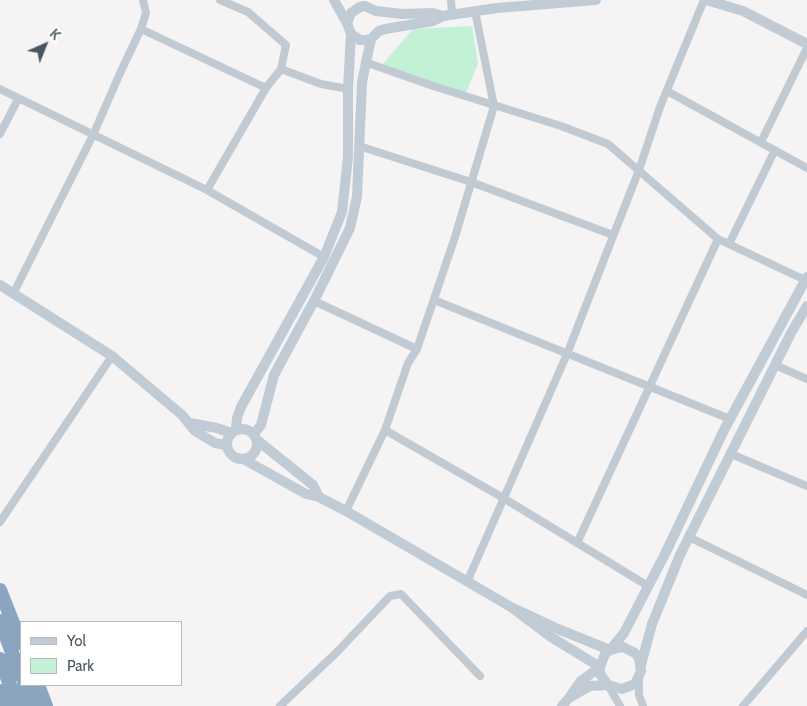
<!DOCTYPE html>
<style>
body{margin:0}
#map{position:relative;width:807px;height:706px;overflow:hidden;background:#f5f3f3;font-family:Cabin,sans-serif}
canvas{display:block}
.legend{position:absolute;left:20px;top:621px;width:162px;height:65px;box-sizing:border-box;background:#fff;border:1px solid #b7bbc0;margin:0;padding:6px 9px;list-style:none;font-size:15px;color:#4a5661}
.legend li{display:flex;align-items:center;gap:10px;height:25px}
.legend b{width:25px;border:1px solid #b7bbc0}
.north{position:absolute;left:20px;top:20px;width:50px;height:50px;-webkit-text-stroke:4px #fff;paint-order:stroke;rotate:44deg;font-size:14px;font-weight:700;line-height:20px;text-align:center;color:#4a5661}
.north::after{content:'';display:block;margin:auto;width:18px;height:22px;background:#4a5661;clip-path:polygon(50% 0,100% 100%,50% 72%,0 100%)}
</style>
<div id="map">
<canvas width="807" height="706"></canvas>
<ul class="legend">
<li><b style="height:6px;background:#c1cbd6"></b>Yol</li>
<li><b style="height:14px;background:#c3f1d5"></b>Park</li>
</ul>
<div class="north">K</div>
</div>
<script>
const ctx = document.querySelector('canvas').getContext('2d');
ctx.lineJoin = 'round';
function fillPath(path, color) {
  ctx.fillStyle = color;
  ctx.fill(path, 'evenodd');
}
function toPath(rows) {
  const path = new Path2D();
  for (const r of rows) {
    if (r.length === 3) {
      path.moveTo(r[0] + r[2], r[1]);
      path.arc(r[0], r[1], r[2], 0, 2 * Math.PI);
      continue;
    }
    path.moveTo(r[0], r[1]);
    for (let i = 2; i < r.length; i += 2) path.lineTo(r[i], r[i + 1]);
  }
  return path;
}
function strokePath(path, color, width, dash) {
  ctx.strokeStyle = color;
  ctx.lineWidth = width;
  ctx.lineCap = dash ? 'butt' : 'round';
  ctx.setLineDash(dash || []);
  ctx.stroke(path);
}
fillPath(toPath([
 [472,26,478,64,466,93,380,67,413,29]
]), '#c3f1d5');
strokePath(toPath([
 [220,0,248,12,286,45,281,69],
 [451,0,452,15],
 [141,29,266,88],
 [365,62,433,86,561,126,608,144,718,239,805,280],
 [0,89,207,190,324,257],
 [667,91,807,168],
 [0,134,18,99],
 [761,142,807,48],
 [359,146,471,182,613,235],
 [207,190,266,88,281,69,321,84,348,89],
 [729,244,775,150],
 [13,294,93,135,121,71,141,29,146,13,143,0],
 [434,300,730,419],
 [314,301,417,349],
 [775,365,807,379],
 [385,430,505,499,648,586],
 [731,454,807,486],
 [346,511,385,430,408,363,417,349,455,237,494,106,475,11],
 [0,522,112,356],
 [689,537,807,595],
 [577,543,718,239],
 [467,582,567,354,639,170,660,107,704,0],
 [639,678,639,695,643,706],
 [608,685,620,706],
 [280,706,337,652,390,596,401,594,480,676],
 [743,706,807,631]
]), '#c1cad2', 8);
strokePath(toPath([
 [706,0,743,11,807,44],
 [347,23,351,13,360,7,365,6,376,11,402,14,433,13,443,16],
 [351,34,360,40,366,40,371,39,379,31,385,29,433,21,443,16,497,8,596,0],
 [0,285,112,356,182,415,195,431,215,443,226,445],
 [190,423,217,428,231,433],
 [242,444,15],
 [236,430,237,418,241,407,324,257,342,212,348,157,348,89,351,34,347,23,334,0],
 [254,434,261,425,274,375,314,301,350,228,357,197,362,82,371,39],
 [257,440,313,485,319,497],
 [245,460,306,494,319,497,346,511,511,607],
 [641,665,652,624,680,555,791,333,807,306],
 [608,685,600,674,600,667,605,654,610,650,623,647,635,653,639,658,641,671,635,684,622,689,608,685,590,686,569,698,581,681,600,667,551,637,511,607,558,629,610,650,624,633,666,552,724,430,807,277],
 [562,706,569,698]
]), '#c1cbd6', 10);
strokePath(toPath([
 [0,590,21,643],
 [0,621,21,676],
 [0,659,18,706],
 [24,685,32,706],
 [38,685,46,706],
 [0,691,5,706]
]), '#8ba5c1', 14);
</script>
